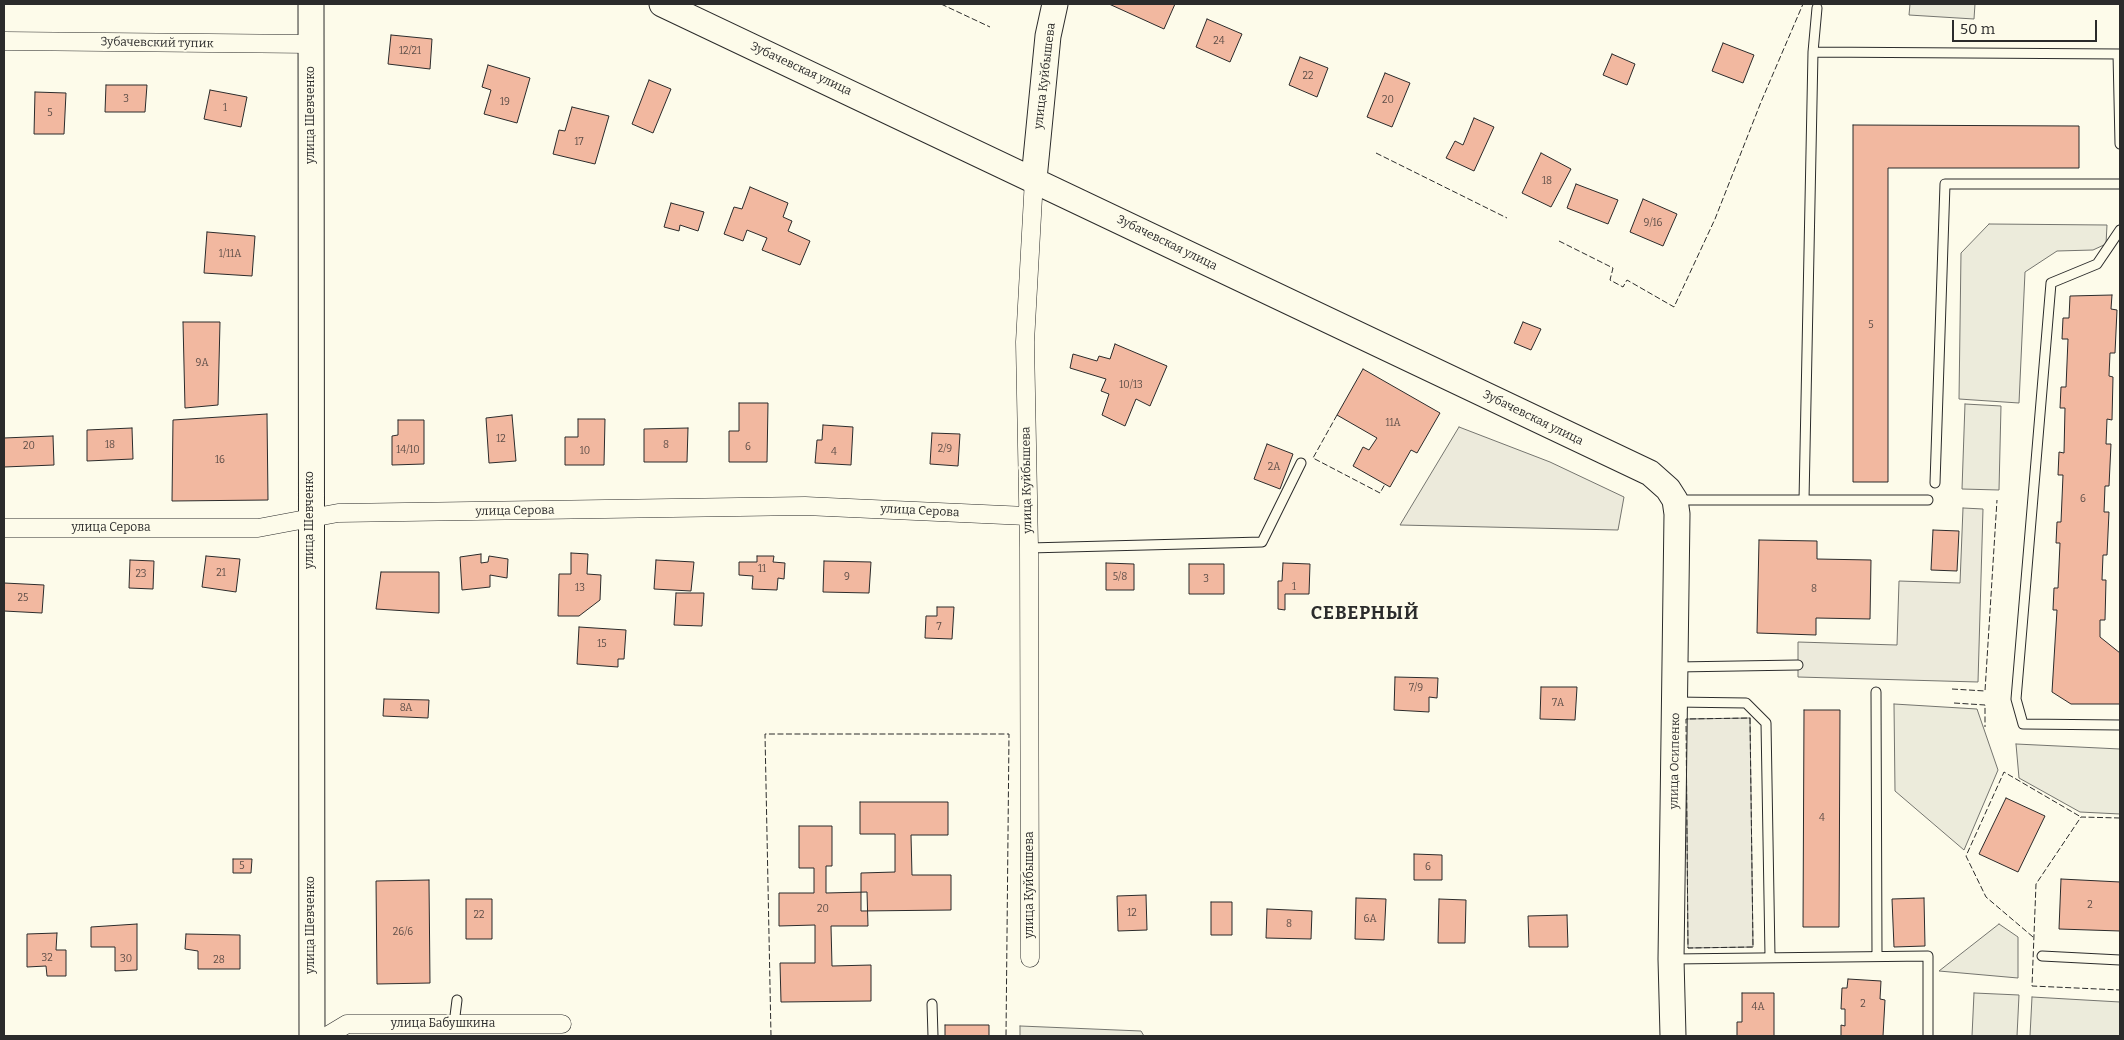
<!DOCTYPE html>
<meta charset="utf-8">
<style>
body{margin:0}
#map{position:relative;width:2124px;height:1040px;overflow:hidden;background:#fdfbea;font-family:Bitter,serif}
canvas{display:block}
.frame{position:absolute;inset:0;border:5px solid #2b2b2b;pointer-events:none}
.scale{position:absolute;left:1952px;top:20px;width:145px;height:22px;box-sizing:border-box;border:2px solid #2b2b2b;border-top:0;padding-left:6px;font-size:15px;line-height:18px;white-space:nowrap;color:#2b2b2b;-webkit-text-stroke:4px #fdfbea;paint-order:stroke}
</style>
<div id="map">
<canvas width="2124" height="1040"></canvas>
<div class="frame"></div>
<div class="scale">50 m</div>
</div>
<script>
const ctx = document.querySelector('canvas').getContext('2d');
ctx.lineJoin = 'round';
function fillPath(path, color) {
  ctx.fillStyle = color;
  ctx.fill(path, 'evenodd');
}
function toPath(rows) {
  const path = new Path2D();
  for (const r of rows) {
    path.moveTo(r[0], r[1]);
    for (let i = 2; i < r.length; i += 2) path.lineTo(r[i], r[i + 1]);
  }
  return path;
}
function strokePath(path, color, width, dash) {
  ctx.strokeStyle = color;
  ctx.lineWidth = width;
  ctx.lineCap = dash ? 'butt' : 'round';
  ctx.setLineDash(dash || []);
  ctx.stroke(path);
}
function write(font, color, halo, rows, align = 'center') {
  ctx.font = font + ' Bitter,serif';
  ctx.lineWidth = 4;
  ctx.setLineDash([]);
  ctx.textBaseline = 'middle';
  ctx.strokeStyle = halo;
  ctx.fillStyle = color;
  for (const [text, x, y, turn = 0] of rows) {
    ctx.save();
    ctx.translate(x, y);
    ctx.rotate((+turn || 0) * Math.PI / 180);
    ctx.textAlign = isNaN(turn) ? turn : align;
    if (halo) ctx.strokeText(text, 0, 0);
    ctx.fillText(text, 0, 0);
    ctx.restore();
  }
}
const green = toPath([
 [1910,4,1975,4,1974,19,1909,15,1910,4],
 [1989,224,2107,225,2106,244,2093,250,2057,251,2025,272,2019,403,1959,399,1961,253,1989,224],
 [1965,404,2001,406,1999,490,1962,489,1965,404],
 [1894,704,1977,709,1998,770,1964,850,1895,791,1894,704],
 [2016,744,2120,749,2120,814,2080,812,2019,778,2016,744],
 [1999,924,2018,937,2018,978,1939,971,1999,924],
 [1974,993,2019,995,2017,1036,1972,1036,1974,993],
 [2032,997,2120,1002,2120,1036,2030,1036,2032,997],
 [1020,1026,1141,1031,1144,1036,1020,1036,1020,1026]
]);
fillPath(green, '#ecebdb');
strokePath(green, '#74746e', 1);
const parking = toPath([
 [1459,427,1550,462,1624,497,1618,530,1400,525,1459,427],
 [1963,508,1983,509,1978,682,1798,677,1798,642,1897,645,1899,581,1960,583,1963,508],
 [1750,718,1753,947,1688,948,1686,719,1750,718]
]);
fillPath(parking, '#eceadb');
strokePath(parking, '#74746e', 1);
const building = toPath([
 [1109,4,1175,4,1164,29,1109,4],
 [1207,19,1242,34,1230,62,1196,47,1207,19],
 [391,35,432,39,430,69,388,64,391,35],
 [1723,43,1754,55,1743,83,1712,71,1723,43],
 [1612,54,1635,64,1627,85,1603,75,1612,54],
 [1300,57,1328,68,1317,97,1289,85,1300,57],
 [488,65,530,78,517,123,484,114,491,90,482,87,488,65],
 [1385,73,1410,83,1392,127,1367,117,1385,73],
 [649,80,671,89,653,133,632,124,649,80],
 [106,85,147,85,145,112,105,112,106,85],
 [210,90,247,97,241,127,204,119,210,90],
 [35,92,66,93,64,134,34,134,35,92],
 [572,107,609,116,595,164,553,154,559,130,565,131,572,107],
 [1474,118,1494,127,1474,171,1446,158,1455,141,1463,145,1474,118],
 [1853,125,2079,126,2079,168,1888,168,1888,482,1853,482,1853,125],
 [1541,153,1571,169,1551,207,1522,193,1541,153],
 [1576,184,1618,200,1608,224,1567,208,1576,184],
 [750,187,788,203,783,217,792,221,788,231,810,241,800,265,762,250,767,238,747,230,743,241,724,234,734,207,742,209,750,187],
 [1643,199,1677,214,1663,246,1630,232,1643,199],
 [671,203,704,212,698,231,680,225,679,231,664,227,671,203],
 [207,232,255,236,252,276,204,273,207,232],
 [2112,295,2111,309,2117,310,2115,353,2110,353,2109,376,2113,377,2112,420,2107,419,2106,444,2111,444,2109,486,2105,486,2104,512,2109,512,2107,555,2103,555,2102,580,2106,580,2105,620,2100,620,2100,637,2120,653,2120,704,2071,704,2052,692,2057,610,2053,610,2054,588,2058,588,2060,543,2056,543,2057,522,2061,522,2063,475,2058,475,2059,452,2064,453,2065,408,2060,408,2061,387,2066,387,2068,339,2062,339,2063,318,2069,318,2070,296,2112,295],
 [183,322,220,322,218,405,185,408,183,322],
 [1523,322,1541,329,1531,350,1514,343,1523,322],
 [1115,344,1167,366,1150,406,1136,399,1125,426,1102,415,1109,394,1101,391,1106,379,1070,368,1073,354,1097,361,1099,356,1110,359,1115,344],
 [1363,369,1440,413,1417,453,1411,450,1390,487,1353,466,1363,447,1369,450,1377,438,1337,415,1363,369],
 [739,403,768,403,767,462,729,462,729,431,739,431,739,403],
 [267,414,268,500,172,501,173,420,267,414],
 [512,415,516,461,489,463,486,418,512,415],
 [578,419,605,419,604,465,565,465,565,437,578,437,578,419],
 [398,420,424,420,424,464,392,465,392,436,398,435,398,420],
 [823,425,853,427,851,465,815,463,817,440,822,440,823,425],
 [132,428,133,459,87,461,87,430,132,428],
 [688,428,687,462,644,462,644,429,688,428],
 [932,433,960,434,958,466,930,464,932,433],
 [53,436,54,465,4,467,4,438,53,436],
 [1267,444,1293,454,1280,489,1254,479,1267,444],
 [1933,530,1959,531,1957,571,1931,570,1933,530],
 [1759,540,1817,541,1817,559,1871,560,1870,619,1816,618,1816,635,1757,633,1759,540],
 [571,553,588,554,587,574,601,575,600,600,579,616,558,616,559,574,571,574,571,553],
 [481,554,481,563,488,562,489,556,508,559,507,578,490,575,490,587,462,590,460,557,481,554],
 [206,556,240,559,236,592,202,587,206,556],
 [757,556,774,556,773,562,785,563,784,579,778,578,777,590,752,589,753,576,739,575,739,562,757,562,757,556],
 [130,560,154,561,153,589,129,588,130,560],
 [656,560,694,562,691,591,654,589,656,560],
 [824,561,871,562,869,593,823,592,824,561],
 [1106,563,1134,564,1134,590,1106,590,1106,563],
 [1283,563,1310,564,1309,594,1285,594,1285,610,1278,609,1278,581,1282,581,1283,563],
 [1189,564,1224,564,1224,594,1189,594,1189,564],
 [381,572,439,572,439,613,376,609,381,572],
 [4,583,44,585,42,613,4,611,4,583],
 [676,593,704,593,702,626,674,625,676,593],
 [937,607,954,607,952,639,925,638,926,616,937,616,937,607],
 [579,627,626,630,624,659,618,659,618,667,577,664,579,627],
 [1395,677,1438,678,1437,698,1429,697,1429,712,1394,710,1395,677],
 [1541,687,1577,687,1575,720,1540,719,1541,687],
 [384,699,429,700,428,718,383,716,384,699],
 [1804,710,1840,710,1839,927,1803,927,1804,710],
 [2006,798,2045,816,2018,872,1979,854,2006,798],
 [860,802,948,802,948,835,911,835,912,875,951,875,951,910,861,911,861,873,895,872,895,834,860,834,860,802],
 [799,826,832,826,832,866,826,866,826,893,867,892,868,926,831,926,832,966,871,965,871,1001,781,1002,780,963,815,963,815,925,779,926,779,893,814,893,814,868,799,868,799,826],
 [1414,854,1442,855,1442,880,1414,880,1414,854],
 [233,859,252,859,251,873,233,873,233,859],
 [2061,879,2120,882,2120,931,2059,929,2061,879],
 [429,880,430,983,377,984,376,881,429,880],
 [1146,895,1147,930,1118,931,1117,896,1146,895],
 [1356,898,1386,899,1384,940,1355,939,1356,898],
 [1924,898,1925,946,1894,947,1892,899,1924,898],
 [466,899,492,899,492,939,466,939,466,899],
 [1439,899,1466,900,1465,943,1438,943,1439,899],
 [1211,902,1232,902,1232,935,1211,935,1211,902],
 [1267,909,1312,911,1311,939,1266,938,1267,909],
 [1567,915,1568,947,1529,947,1528,916,1567,915],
 [137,924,137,970,115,971,115,947,91,947,91,927,137,924],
 [57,933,56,950,66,950,66,976,47,976,46,966,27,967,27,934,57,933],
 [186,934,240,935,240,969,198,969,198,951,185,949,186,934],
 [1848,979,1881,981,1880,999,1885,1000,1883,1036,1841,1036,1841,1025,1845,1026,1845,1009,1841,1009,1842,988,1847,988,1848,979],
 [1742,993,1774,993,1774,1036,1737,1036,1737,1022,1742,1022,1742,993],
 [945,1025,989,1025,989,1036,945,1036,945,1025]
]);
fillPath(building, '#f2b8a0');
strokePath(building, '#2b2b2b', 1);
const lane = toPath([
 [1813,52,2120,54],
 [2118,54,2120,144],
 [2120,230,2097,264,2051,283,2016,699,2023,724,2120,725],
 [1935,483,1945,184,2120,184],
 [1675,500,1928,500],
 [1804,500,1813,52,1817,8],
 [1029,548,1262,542,1301,463],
 [1677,667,1798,665],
 [1876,692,1877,956],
 [1676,702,1746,703,1766,723,1770,956],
 [2042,956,2120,960],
 [1673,959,1928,956,1928,1036],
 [932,1004,933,1036],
 [454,1024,457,1000]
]);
const street = toPath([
 [4,41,311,44],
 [4,528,258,528,338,513,805,506,1027,516],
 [1030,958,1029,548,1025,342,1034,179],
 [327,1036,347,1024,562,1024]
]);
const secondary = toPath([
 [311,4,312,1036],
 [662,4,1650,473,1668,489,1675,500,1677,514,1671,959,1673,1036],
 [1034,179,1048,36,1055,4]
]);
strokePath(lane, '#2b2b2b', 11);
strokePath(street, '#2b2b2b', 19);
strokePath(secondary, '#2b2b2b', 27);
strokePath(lane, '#fdfbea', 9);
strokePath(street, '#fdfbea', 18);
strokePath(secondary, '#fdfbea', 25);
strokePath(toPath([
 [941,4,990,27],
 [1376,153,1507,218],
 [1559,241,1613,268,1610,280,1623,287,1627,280,1674,307,1715,219,1761,102,1803,4],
 [1337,415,1313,458,1380,493,1385,484],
 [1952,689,1985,691,1997,500],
 [1954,703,1985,705,1985,727],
 [1750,718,1753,947,1688,948,1686,719,1750,718],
 [2120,818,2081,817,2036,884,2032,986,2120,990],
 [2033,937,1986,897,1966,856,2004,772,2081,817],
 [771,1036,765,734,1009,734,1006,1036]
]), '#2b2b2b', 1, [6, 2.5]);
write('10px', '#5d4e48', null, [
 ["24",1219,41],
 ["12/21",410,51],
 ["22",1308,76],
 ["3",126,99],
 ["20",1388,100],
 ["19",505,102],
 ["1",225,108],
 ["5",50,113],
 ["17",579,142],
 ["18",1547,181],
 ["9/16",1653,223],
 ["1/11А",230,254],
 ["5",1871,325],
 ["9А",202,363],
 ["10/13",1131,385],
 ["11А",1393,423],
 ["12",501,439],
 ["18",110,445],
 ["8",666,445],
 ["20",29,446],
 ["6",748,447],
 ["2/9",945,449],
 ["14/10",408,450],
 ["10",585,451],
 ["4",834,452],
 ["16",220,460],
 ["2А",1274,467],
 ["6",2083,499],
 ["11",762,569],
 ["21",221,573],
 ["23",141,574],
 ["9",847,577],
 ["5/8",1120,577],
 ["3",1206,579],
 ["1",1294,587],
 ["13",580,588],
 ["8",1814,589],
 ["25",23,598],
 ["7",939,627],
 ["15",602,644],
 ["7/9",1416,688],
 ["7А",1558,703],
 ["8А",406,708],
 ["4",1822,818],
 ["5",242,866],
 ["6",1428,867],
 ["2",2090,905],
 ["20",823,909],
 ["12",1132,913],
 ["22",479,915],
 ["6А",1370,919],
 ["8",1289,924],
 ["26/6",403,932],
 ["32",47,958],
 ["30",126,959],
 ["28",219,960],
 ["2",1863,1004],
 ["4А",1758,1007]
]);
write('12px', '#2b2b2b', '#fdfbea', [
 ["Зубачевский тупик",157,43,1],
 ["Зубачевская улица",801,69,25],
 ["улица Куйбышева",1045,76,-83],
 ["улица Шевченко",311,115,-90],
 ["Зубачевская улица",1167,243,26],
 ["Зубачевская улица",1533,418,26],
 ["улица Куйбышева",1027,480,-91],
 ["улица Серова",515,511,-1],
 ["улица Серова",920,511,3],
 ["улица Шевченко",310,520,-90],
 ["улица Серова",111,528],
 ["улица Осипенко",1675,761,-89],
 ["улица Куйбышева",1030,885,-90],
 ["улица Шевченко",311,925,-90],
 ["улица Бабушкина",443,1024]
]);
ctx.letterSpacing = '1px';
write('bold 18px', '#2b2b2b', '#fdfbea', [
 ["СЕВЕРНЫЙ",1365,614]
]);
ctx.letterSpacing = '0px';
</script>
